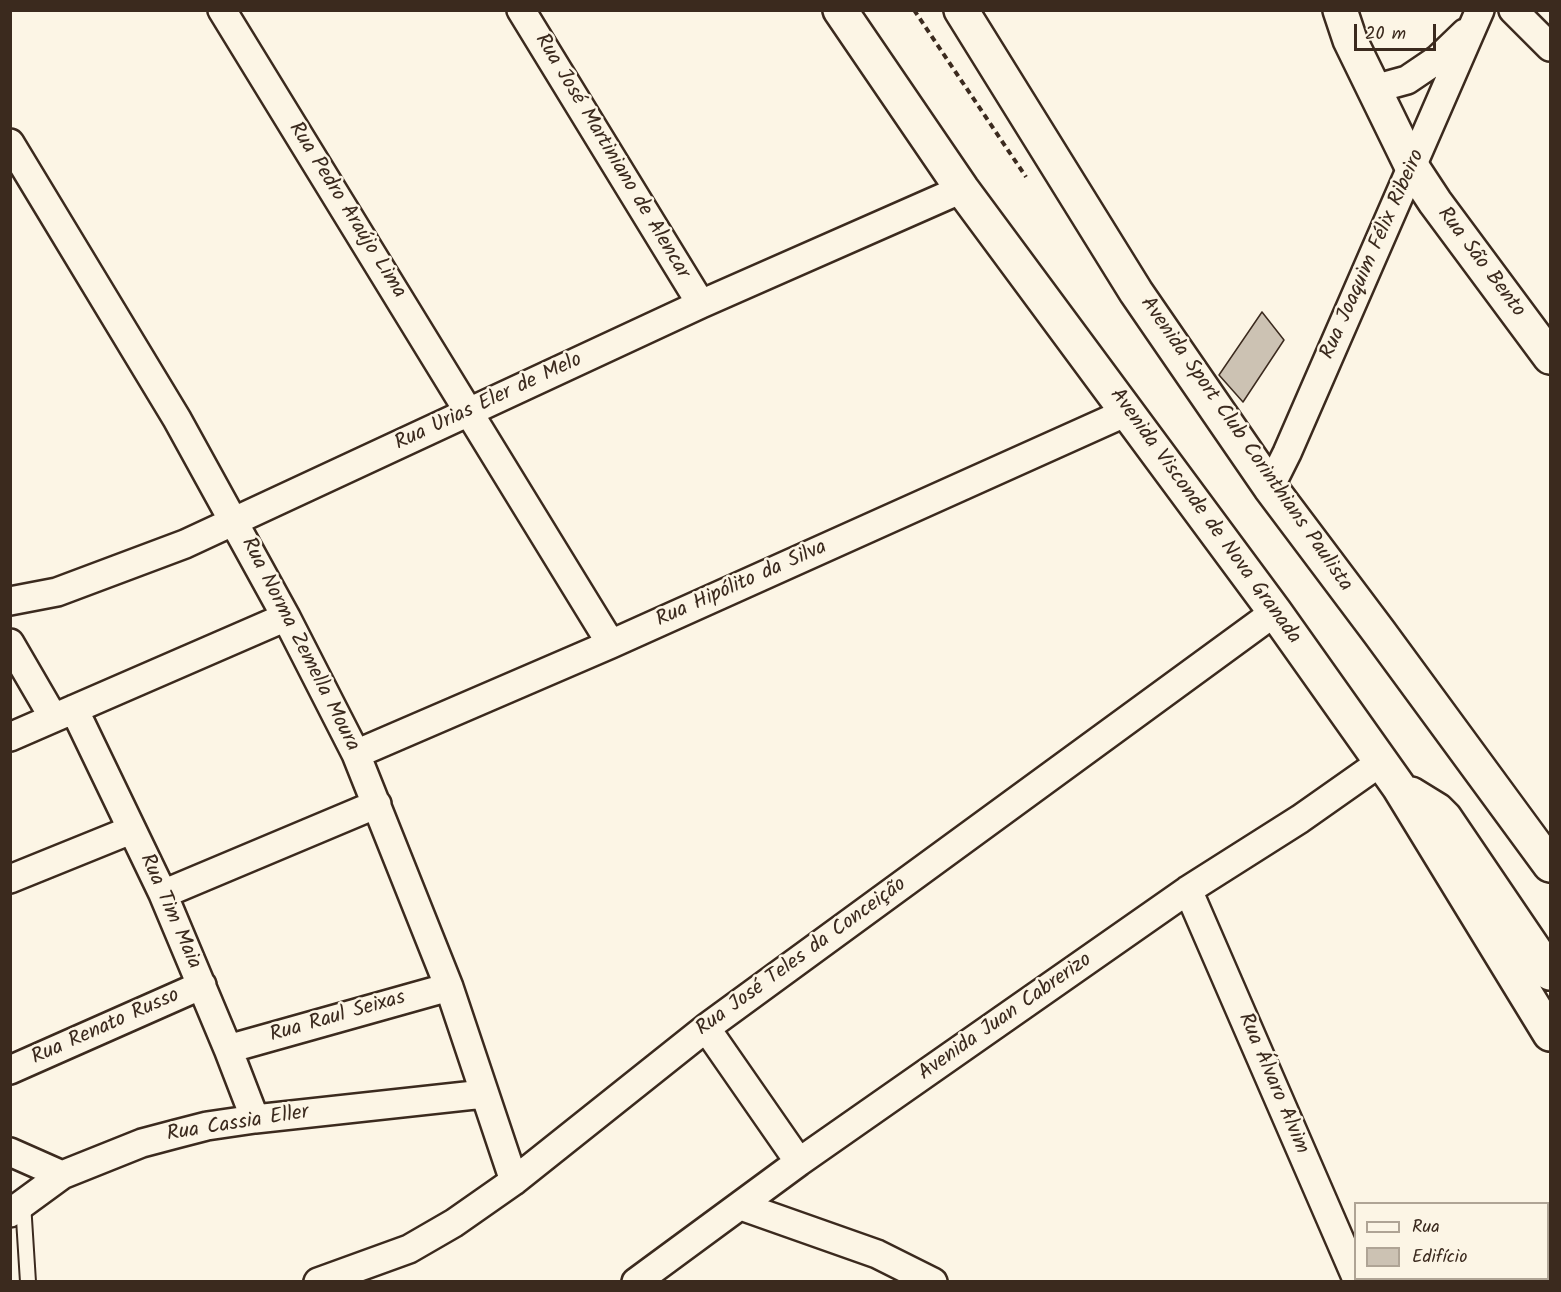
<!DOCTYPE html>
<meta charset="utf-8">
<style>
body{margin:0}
#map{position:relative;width:1561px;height:1292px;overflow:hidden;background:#fcf5e5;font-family:Kalam,sans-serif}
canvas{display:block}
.frame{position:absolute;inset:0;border:12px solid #3b2a1e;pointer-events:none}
.legend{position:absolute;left:1354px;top:1202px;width:195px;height:78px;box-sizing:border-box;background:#fcf5e5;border:2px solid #afa495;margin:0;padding:8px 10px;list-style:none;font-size:18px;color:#3b2a1e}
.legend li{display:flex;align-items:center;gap:12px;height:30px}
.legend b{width:30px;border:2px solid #afa495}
.scale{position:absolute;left:1354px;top:24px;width:82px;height:27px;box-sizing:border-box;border:3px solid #3b2a1e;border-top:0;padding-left:8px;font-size:18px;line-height:21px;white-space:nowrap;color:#3b2a1e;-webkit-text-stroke:4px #fcf5e5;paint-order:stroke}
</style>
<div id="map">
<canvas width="1561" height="1292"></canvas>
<div class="frame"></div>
<ul class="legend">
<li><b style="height:8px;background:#fcf5e5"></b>Rua</li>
<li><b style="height:16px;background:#ccc2b3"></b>Edifício</li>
</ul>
<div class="scale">20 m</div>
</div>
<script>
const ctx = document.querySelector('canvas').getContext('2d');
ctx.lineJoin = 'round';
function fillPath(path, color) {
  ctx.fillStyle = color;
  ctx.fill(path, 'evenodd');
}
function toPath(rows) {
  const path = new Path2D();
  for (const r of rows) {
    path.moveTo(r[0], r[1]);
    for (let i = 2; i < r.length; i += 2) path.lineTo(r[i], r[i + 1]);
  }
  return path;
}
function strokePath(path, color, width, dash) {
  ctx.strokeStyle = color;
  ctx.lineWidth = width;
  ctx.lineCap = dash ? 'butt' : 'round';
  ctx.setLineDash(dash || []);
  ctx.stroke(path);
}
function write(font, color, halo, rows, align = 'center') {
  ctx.font = font + ' Kalam,sans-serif';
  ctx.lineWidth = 5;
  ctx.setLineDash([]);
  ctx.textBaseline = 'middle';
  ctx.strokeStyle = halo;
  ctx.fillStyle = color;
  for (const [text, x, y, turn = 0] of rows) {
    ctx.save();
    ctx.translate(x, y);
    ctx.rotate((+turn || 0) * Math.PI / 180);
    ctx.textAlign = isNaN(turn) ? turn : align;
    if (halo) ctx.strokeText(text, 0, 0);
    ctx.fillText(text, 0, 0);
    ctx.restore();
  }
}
const building = toPath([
 [1262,312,1284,340,1243,402,1219,375,1262,312]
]);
fillPath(building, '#ccc2b3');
strokePath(building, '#3b2a1e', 1.5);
const lane = toPath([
 [23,1203,28,1282]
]);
const street = toPath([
 [222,10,611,644],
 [521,10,701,304],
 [1513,10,1550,47],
 [1374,89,1407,80,1438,59,1465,33],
 [10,143,177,419,286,617,356,754,449,987,514,1181],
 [1270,487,1287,453,1480,10],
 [10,601,57,592,185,544,701,304,962,189],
 [10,643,53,717],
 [74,709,163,894,228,1049,255,1119],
 [10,737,286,617],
 [356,754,611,644,1127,412],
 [10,879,131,830],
 [1188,890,1356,1277],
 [163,894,377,804],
 [706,1028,799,1162],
 [228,1049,449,987],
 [10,1070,202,985],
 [10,1152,62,1175],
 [741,1206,877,1254,933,1282],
 [10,1213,62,1175,142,1143,176,1134,207,1126,255,1119,484,1094],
 [318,1282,409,1249,454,1223,514,1181,706,1028,1275,612],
 [636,1282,799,1162,1188,890,1300,819,1381,762]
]);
const secondary = toPath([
 [1340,10,1350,40,1412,167,1435,202,1550,357]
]);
const primary = toPath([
 [840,10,962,189,1275,612,1399,787,1550,1034],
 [961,10,1136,292,1270,487,1379,632,1550,865],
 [1411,794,1437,810,1445,818,1550,973]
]);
strokePath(lane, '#3b2a1e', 18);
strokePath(street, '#3b2a1e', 32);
strokePath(secondary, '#3b2a1e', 38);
strokePath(primary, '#3b2a1e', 38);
strokePath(toPath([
 [914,10,1026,177]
]), '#3b2a1e', 4, [6, 4.5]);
strokePath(lane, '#fcf5e5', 14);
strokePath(street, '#fcf5e5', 27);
strokePath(secondary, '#fcf5e5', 33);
strokePath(primary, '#fcf5e5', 33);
write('21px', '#3b2a1e', '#fcf5e5', [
 ["Rua José Martiniano de Alencar",611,157,59],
 ["Rua Pedro Araújo Lima",346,211,58],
 ["Rua Joaquim Félix Ribeiro",1374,255,-66],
 ["Rua São Bento",1480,263,53],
 ["Rua Urias Eler de Melo",489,403,-25],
 ["Avenida Sport Club Corinthians Paulista",1245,445,55],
 ["Avenida Visconde de Nova Granada",1204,517,54],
 ["Rua Hipólito da Silva",742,585,-24],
 ["Rua Norma Zemella Moura",299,645,63],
 ["Rua Tim Maia",169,912,66],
 ["Rua José Teles da Conceição",802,958,-36],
 ["Rua Raul Seixas",338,1018,-16],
 ["Avenida Juan Cabrerizo",1006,1018,-35],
 ["Rua Renato Russo",106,1028,-24],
 ["Rua Álvaro Alvim",1272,1084,67],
 ["Rua Cassia Eller",238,1125,-9]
]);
</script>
